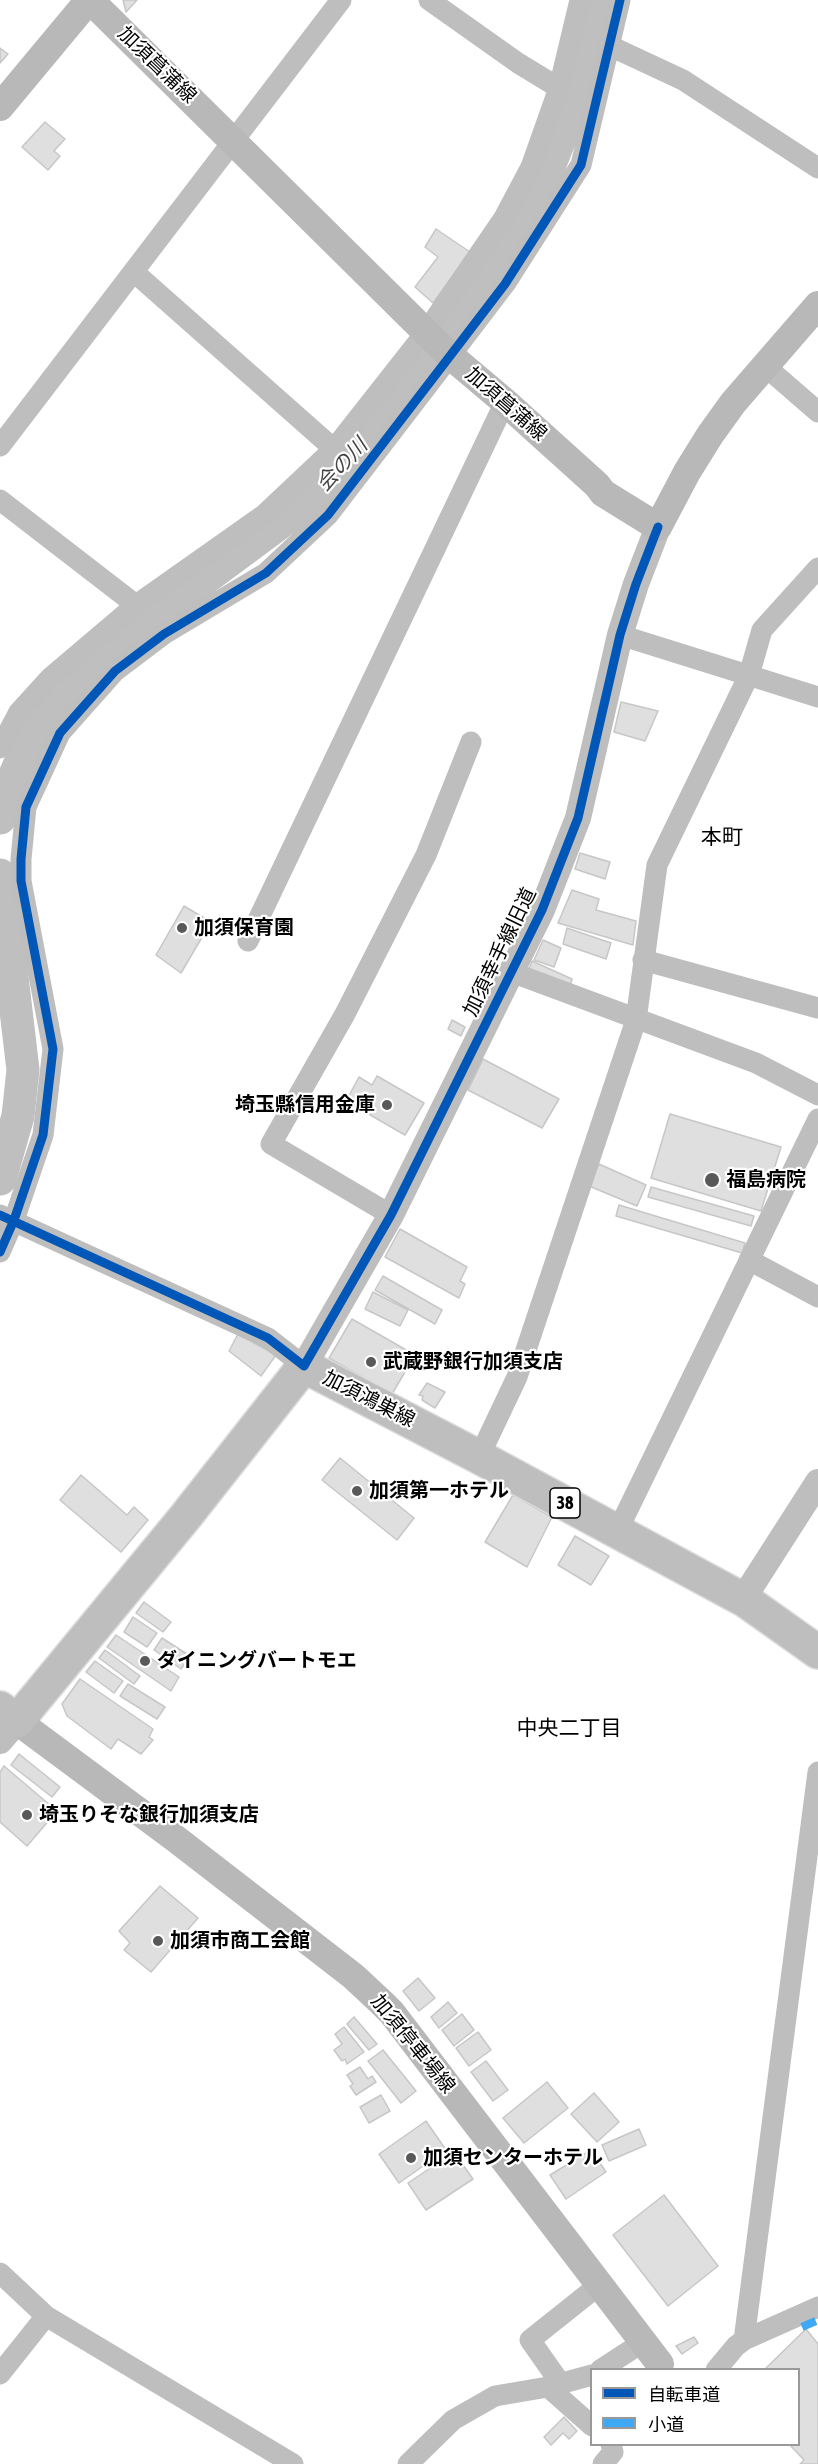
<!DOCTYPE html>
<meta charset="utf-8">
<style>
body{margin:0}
#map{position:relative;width:818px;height:2464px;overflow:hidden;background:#fff;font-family:"Asap Condensed","Noto Sans JP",sans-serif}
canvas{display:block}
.legend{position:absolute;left:590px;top:2368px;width:210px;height:78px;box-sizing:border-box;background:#fff;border:2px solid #999;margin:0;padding:8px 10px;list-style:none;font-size:18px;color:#000}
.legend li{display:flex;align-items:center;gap:12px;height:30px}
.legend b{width:30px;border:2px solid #999}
</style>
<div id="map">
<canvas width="818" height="2464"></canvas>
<ul class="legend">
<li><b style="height:8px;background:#0057b8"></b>自転車道</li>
<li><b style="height:8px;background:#3fa9f5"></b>小道</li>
</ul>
</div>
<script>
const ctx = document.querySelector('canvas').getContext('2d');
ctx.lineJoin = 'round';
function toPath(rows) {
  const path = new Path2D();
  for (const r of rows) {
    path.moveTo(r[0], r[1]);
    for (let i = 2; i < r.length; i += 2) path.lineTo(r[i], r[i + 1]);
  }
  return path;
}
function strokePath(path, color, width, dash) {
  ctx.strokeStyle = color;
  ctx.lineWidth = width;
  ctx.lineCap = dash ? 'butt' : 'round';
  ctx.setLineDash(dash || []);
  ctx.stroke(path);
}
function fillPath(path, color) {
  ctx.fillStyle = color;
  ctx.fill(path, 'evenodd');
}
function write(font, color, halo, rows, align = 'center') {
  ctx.font = font + ' "Asap Condensed","Noto Sans JP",sans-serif';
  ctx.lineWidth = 4.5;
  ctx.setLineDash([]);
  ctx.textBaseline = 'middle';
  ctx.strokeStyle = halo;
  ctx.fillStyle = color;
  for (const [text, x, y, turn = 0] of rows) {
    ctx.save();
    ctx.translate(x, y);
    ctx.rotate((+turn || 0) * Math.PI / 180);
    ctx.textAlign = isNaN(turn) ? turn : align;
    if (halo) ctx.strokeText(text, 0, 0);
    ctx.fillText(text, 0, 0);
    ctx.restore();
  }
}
strokePath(toPath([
 [0,818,5,798,39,719,71,682,169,605,304,505,394,411,533,208,575,100,597,0],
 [0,875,23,1070,18,1116,0,1179]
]), '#bfbfbf', 33);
const building = toPath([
 [123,0,137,0,126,12,123,0],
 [0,48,8,54,0,63,0,48],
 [45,122,65,139,54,151,60,156,48,170,22,147,45,122],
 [436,229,470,252,433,303,415,287,438,257,425,247,436,229],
 [621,702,658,711,645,741,614,732,621,702],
 [580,853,610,862,605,879,575,869,580,853],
 [572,890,599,899,596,910,636,921,633,945,558,923,572,890],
 [184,906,211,922,181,973,156,955,184,906],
 [567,928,611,943,606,959,563,944,567,928],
 [543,940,561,948,554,967,534,960,543,940],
 [532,961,572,979,570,987,529,969,532,961],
 [452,1020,465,1027,461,1036,448,1029,452,1020],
 [483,1059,559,1099,542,1128,468,1090,483,1059],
 [377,1076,424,1103,405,1135,346,1101,359,1077,372,1085,377,1076],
 [670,1114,781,1147,761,1211,651,1178,670,1114],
 [599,1164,646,1185,637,1206,589,1186,599,1164],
 [651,1187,754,1216,751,1226,648,1197,651,1187],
 [619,1205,745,1243,742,1253,616,1216,619,1205],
 [400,1229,467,1267,460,1281,465,1284,459,1298,385,1257,400,1229],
 [383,1276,442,1310,435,1324,375,1290,383,1276],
 [373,1292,408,1310,400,1326,365,1309,373,1292],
 [352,1319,415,1355,392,1394,329,1358,352,1319],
 [238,1334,276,1355,261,1376,229,1351,238,1334],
 [427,1383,445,1392,435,1408,422,1400,423,1396,419,1395,427,1383],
 [340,1458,414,1518,397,1540,322,1480,340,1458],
 [81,1475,127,1515,134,1507,148,1520,121,1552,60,1500,81,1475],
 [513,1495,552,1517,527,1567,485,1542,513,1495],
 [575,1536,609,1556,591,1585,558,1565,575,1536],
 [144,1602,171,1622,163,1632,136,1613,144,1602],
 [133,1617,157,1633,147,1647,124,1632,133,1617],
 [116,1635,179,1677,171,1691,107,1647,116,1635],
 [162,1638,190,1656,181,1669,154,1650,162,1638],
 [105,1650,140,1676,134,1684,99,1658,105,1650],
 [95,1661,123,1681,114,1693,86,1672,95,1661],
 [80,1679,153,1729,149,1737,153,1740,141,1754,118,1739,111,1749,67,1716,62,1704,80,1679],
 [128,1684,165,1707,157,1719,120,1696,128,1684],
 [19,1754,60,1787,52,1797,11,1765,19,1754],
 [4,1766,57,1811,27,1846,0,1822,0,1772,4,1766],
 [160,1886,198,1918,151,1972,124,1950,130,1943,119,1931,160,1886],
 [418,1978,435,1998,419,2011,403,1991,418,1978],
 [448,2002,457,2013,439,2028,431,2017,448,2002],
 [462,2014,474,2030,454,2046,442,2030,462,2014],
 [354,2017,377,2044,369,2050,347,2024,354,2017],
 [344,2027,364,2052,347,2064,345,2059,342,2061,334,2050,342,2044,335,2034,344,2027],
 [478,2032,491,2050,469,2066,456,2048,478,2032],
 [383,2050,416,2091,401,2103,368,2061,383,2050],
 [486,2061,508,2090,493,2101,471,2072,486,2061],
 [360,2067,368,2079,372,2076,376,2082,356,2095,350,2086,353,2084,347,2075,360,2067],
 [547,2082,568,2108,524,2143,503,2118,547,2082],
 [594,2093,619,2122,597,2142,571,2114,594,2093],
 [381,2095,390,2111,369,2123,360,2107,381,2095],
 [426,2121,446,2150,399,2183,379,2154,426,2121],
 [639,2129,646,2145,609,2161,602,2145,639,2129],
 [591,2150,606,2172,566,2199,550,2175,591,2150],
 [454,2152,473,2179,426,2210,408,2183,454,2152],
 [664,2195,718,2266,668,2306,613,2235,664,2195],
 [806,2329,818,2344,818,2464,800,2464,804,2460,789,2444,798,2444,798,2370,764,2370,806,2329],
 [694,2337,698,2343,682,2354,676,2346,694,2337],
 [564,2417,577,2431,569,2439,563,2433,551,2445,544,2437,564,2417]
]);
fillPath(building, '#dfdfdf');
strokePath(building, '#c7c7c7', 1.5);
const primary = toPath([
 [0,1708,17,1721,186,1516,304,1366,479,1457,746,1601,818,1652]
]);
strokePath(primary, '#dbdbdb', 36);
strokePath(toPath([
 [429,0,518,63,559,88],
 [608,45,683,80,818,168],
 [134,272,334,449],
 [765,366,818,412],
 [0,446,341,0],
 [0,500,136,605],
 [620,635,818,697],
 [0,748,19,712,50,678,136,605,265,514,334,449,426,332,504,218,531,167,559,88,580,0],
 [248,941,505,402],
 [643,960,818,1008],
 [511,972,756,1063,818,1095],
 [0,1215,268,1338,304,1366],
 [391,1215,271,1144,345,1014,426,855,471,742],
 [0,1252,14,1220,43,1135,53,1049,21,881,21,859,26,807,60,733,115,671,164,634,266,573,328,515,450,356,505,284,581,165,620,0],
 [749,1260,818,1297],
 [479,1457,517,1377,636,1020,657,865,749,675,762,630,818,568],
 [617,1532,818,1119],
 [0,2273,46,2316,293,2464],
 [744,2340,818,1772],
 [600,2370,643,2342],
 [716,2370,736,2346,744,2340,818,2307],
 [0,2374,46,2316],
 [561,2384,530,2340,599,2285],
 [548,2387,592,2426],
 [408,2464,453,2420,495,2396,548,2387,592,2375],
 [603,2464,613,2452,611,2444]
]), '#bebebe', 21);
strokePath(toPath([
 [304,1366,391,1215,542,910,578,818,620,635,636,584,658,527],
 [746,1601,750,1588,818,1482],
 [0,1741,17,1721]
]), '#bebebe', 26);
strokePath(toPath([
 [90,0,447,353,505,402,597,485,603,493,658,527,687,472,710,435,733,403,818,305],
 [0,107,89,0],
 [17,1721,176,1839,353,1976,382,2003,392,2013,660,2364]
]), '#b8b8b8', 28);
strokePath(primary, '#bebebe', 33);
strokePath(toPath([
 [802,2327,818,2320]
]), '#3fa9f5', 8, [15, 8]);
strokePath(toPath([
 [0,1215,268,1338,304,1366,391,1215,542,910,578,818,620,635,636,584,658,527],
 [0,1252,14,1220,43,1135,53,1049,21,881,21,859,26,807,60,733,115,671,164,634,266,573,328,515,450,356,505,284,581,165,620,0]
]), '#0057b8', 9);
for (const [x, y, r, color] of [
 [182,928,6,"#595959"],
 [387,1105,6,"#595959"],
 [712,1180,8,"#595959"],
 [371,1362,6,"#595959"],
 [357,1491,6,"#595959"],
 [145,1661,6,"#595959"],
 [27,1815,6,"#595959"],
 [158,1941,6,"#595959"],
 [411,2158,6,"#595959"]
]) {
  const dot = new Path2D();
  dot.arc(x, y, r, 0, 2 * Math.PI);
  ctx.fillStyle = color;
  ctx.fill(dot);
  strokePath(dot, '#fff', 2);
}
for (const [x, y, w] of [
 [565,1503,30]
]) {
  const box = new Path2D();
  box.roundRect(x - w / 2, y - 15, w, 30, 4.5);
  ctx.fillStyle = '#fff';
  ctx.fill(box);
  strokePath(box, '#000', 1.5);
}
write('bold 18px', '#000', null, [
 ["38",565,1503]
]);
write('20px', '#000', '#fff', [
 ["加須菖蒲線",157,65,44],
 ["加須菖蒲線",506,404,41],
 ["加須幸手線旧道",500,952,-64],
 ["加須鴻巣線",369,1399,27],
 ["加須停車場線",413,2044,51]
]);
write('bold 20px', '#000', '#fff', [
 ["加須保育園",194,928],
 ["埼玉縣信用金庫",375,1105,"right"],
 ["福島病院",726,1180],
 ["武蔵野銀行加須支店",383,1362],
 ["加須第一ホテル",369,1491],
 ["ダイニングバートモエ",157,1661],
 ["埼玉りそな銀行加須支店",39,1815],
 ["加須市商工会館",170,1941],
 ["加須センターホテル",423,2158]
], 'left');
write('italic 21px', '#444', '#fff', [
 ["会の川",342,465,-47]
]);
write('21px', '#000', '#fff', [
 ["本町",722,837],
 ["中央二丁目",569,1728]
]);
</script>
